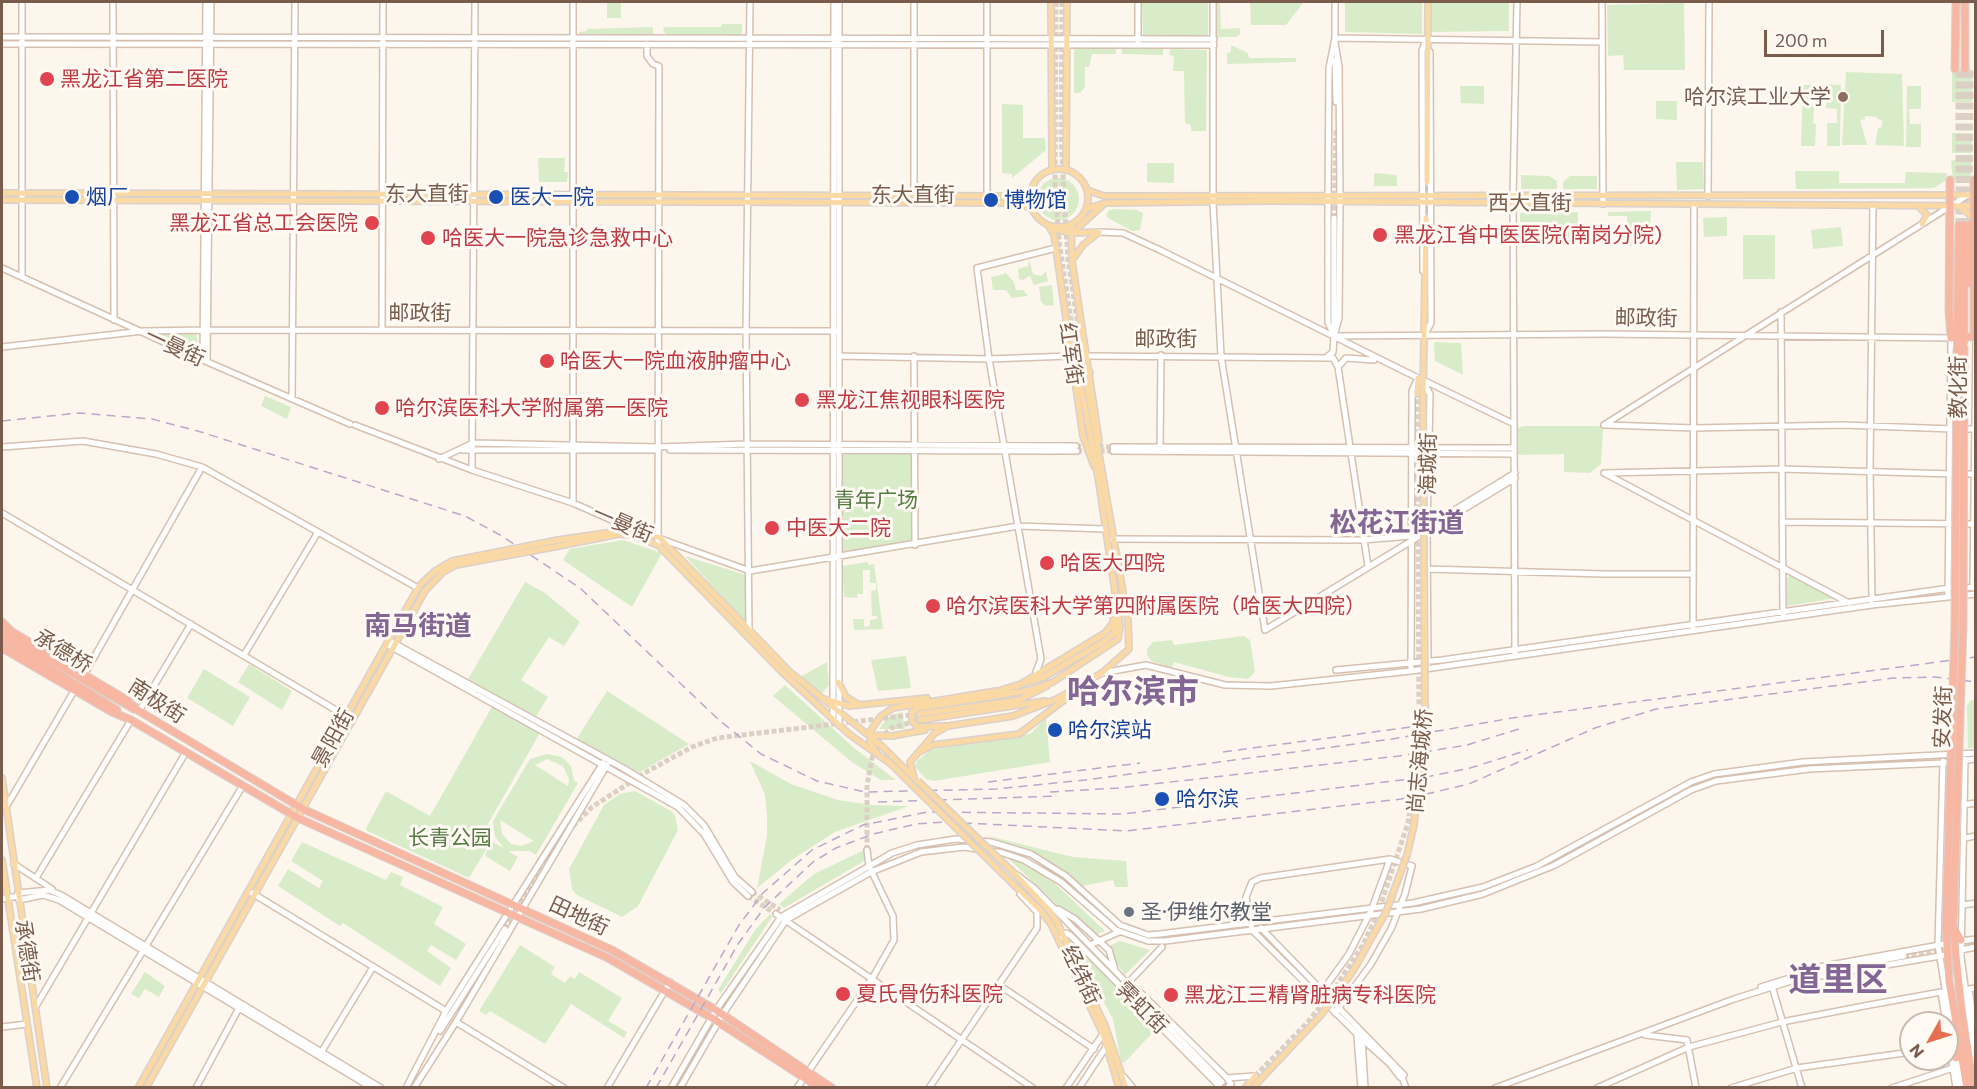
<!DOCTYPE html>
<meta charset="utf-8">
<style>
body{margin:0}
#map{position:relative;width:1977px;height:1089px;overflow:hidden;background:#fdf6ec;font-family:Commissioner,sans-serif}
canvas{display:block}
.frame{position:absolute;inset:0;border:3px solid #7a5c4d;pointer-events:none}
.north{position:absolute;left:1899px;top:1011px;width:60px;height:60px;box-sizing:border-box;background:#fffaf3;border:2px solid #cabbb1;border-radius:50%;rotate:231deg;font-size:16px;font-weight:700;line-height:24px;text-align:center;color:#7a5c4d}
.north::after{content:'';display:block;margin:auto;width:21px;height:27px;background:#e76f51;clip-path:polygon(50% 0,100% 100%,50% 72%,0 100%)}
.scale{position:absolute;left:1764px;top:30px;width:120px;height:27px;box-sizing:border-box;border:3px solid #7a5c4d;border-top:0;padding-left:8px;font-size:18px;line-height:21px;white-space:nowrap;color:#7a5c4d;-webkit-text-stroke:4px #fffaf3;paint-order:stroke}
</style>
<div id="map">
<canvas width="1977" height="1089"></canvas>
<div class="frame"></div>
<div class="north">N</div>
<div class="scale">200 m</div>
</div>
<script>
const ctx = document.querySelector('canvas').getContext('2d');
ctx.lineJoin = 'round';
function fillPath(path, color) {
  ctx.fillStyle = color;
  ctx.fill(path, 'evenodd');
}
function toPath(rows) {
  const path = new Path2D();
  for (const r of rows) {
    if (r.length === 3) {
      path.moveTo(r[0] + r[2], r[1]);
      path.arc(r[0], r[1], r[2], 0, 2 * Math.PI);
      continue;
    }
    path.moveTo(r[0], r[1]);
    for (let i = 2; i < r.length; i += 2) path.lineTo(r[i], r[i + 1]);
  }
  return path;
}
function strokePath(path, color, width, dash) {
  ctx.strokeStyle = color;
  ctx.lineWidth = width;
  ctx.lineCap = dash ? 'butt' : 'round';
  ctx.setLineDash(dash || []);
  ctx.stroke(path);
}
function write(font, color, halo, rows, align = 'center') {
  ctx.font = font + ' Commissioner,"Noto Sans SC",sans-serif';
  ctx.lineWidth = 6;
  ctx.setLineDash([]);
  ctx.textBaseline = 'middle';
  ctx.strokeStyle = halo;
  ctx.fillStyle = color;
  for (const [text, x, y, turn = 0] of rows) {
    ctx.save();
    ctx.translate(x, y);
    ctx.rotate((+turn || 0) * Math.PI / 180);
    ctx.textAlign = isNaN(turn) ? turn : align;
    if (halo) ctx.strokeText(text, 0, 0);
    ctx.fillText(text, 0, 0);
    ctx.restore();
  }
}
fillPath(toPath([
 [607,2,621,2,621,18,607,18],
 [1142,2,1208,2,1208,35,1143,36],
 [1217,2,1220,2,1221,29,1240,28,1240,34,1236,37,1217,37],
 [1250,2,1303,2,1303,3,1286,25,1251,25],
 [1345,2,1422,2,1422,34,1345,32],
 [1430,2,1509,2,1509,31,1430,32],
 [1684,3,1685,70,1624,70,1623,55,1608,56,1607,5],
 [722,24,742,24,742,33,739,36,667,36,663,30,664,27,721,27],
 [653,27,653,36,582,37,579,35,579,32,587,31,587,29],
 [1231,45,1248,53,1249,58,1296,58,1296,62,1227,64,1227,53,1231,52],
 [1074,48,1116,48,1116,54,1092,54,1089,67,1085,67,1085,87,1080,93,1074,93],
 [1122,48,1163,48,1163,55,1122,54],
 [1170,49,1207,50,1206,131,1191,131,1191,125,1185,123,1184,71,1173,71,1174,56,1169,55],
 [1952,69,1972,69,1972,102,1952,102],
 [1846,72,1902,74,1904,146,1875,145,1878,128,1882,127,1882,120,1877,119,1877,117,1865,116,1865,119,1860,120,1867,145,1842,145],
 [1827,84,1841,85,1840,146,1827,146,1827,123,1837,123,1837,109,1826,108],
 [1803,85,1816,85,1813,123,1816,124,1815,146,1801,146],
 [1460,86,1484,86,1484,104,1461,103],
 [1907,86,1921,86,1921,109,1909,109,1910,124,1921,124,1921,147,1906,147],
 [1656,101,1677,101,1677,120,1656,119],
 [1002,104,1023,105,1023,138,1045,138,1046,150,1012,178,1012,174,1002,173],
 [1952,133,1972,133,1972,153,1952,153],
 [1962,157,1972,162,1971,179,1953,180,1951,161],
 [538,158,565,158,564,172,568,172,567,182,539,182],
 [1676,162,1703,162,1704,189,1677,190],
 [1147,163,1174,163,1174,183,1147,182],
 [1795,171,1839,171,1839,183,1905,183,1906,172,1947,173,1946,180,1934,188,1796,189],
 [1374,173,1397,175,1397,186,1374,186],
 [1521,175,1549,176,1557,181,1557,189,1521,189],
 [1570,176,1597,176,1597,189,1563,189,1563,182],
 [1058,199,21],
 [1117,209,1137,210,1143,213,1140,230,1132,231,1108,218,1106,215,1109,210],
 [1651,211,1650,227,1642,246,1628,246,1627,216,1608,216,1608,212],
 [1578,212,1578,246,1541,246,1541,222,1520,222,1520,213],
 [1727,217,1727,236,1704,237,1703,218],
 [1841,227,1843,246,1813,249,1811,230],
 [1743,235,1775,235,1775,279,1743,279],
 [1029,259,1033,274,1041,276,1046,271,1048,281,1034,285,1030,276,1023,280,1019,279,1018,269,1028,266],
 [1005,272,1014,282,1016,290,1023,290,1028,296,1012,298,1006,290,993,290,991,277,1005,274],
 [1052,285,1054,305,1046,306,1041,302,1039,287],
 [196,333,200,353,197,355,155,336,155,334],
 [1434,342,1461,343,1463,375,1435,361],
 [265,396,291,407,287,419,261,406],
 [1524,426,1600,426,1603,430,1601,464,1590,473,1564,472,1564,454,1517,455,1517,432,1518,428],
 [843,453,910,453,913,456,912,543,845,553,839,548],
 [623,540,662,553,632,607,563,560,570,549],
 [685,556,746,575,745,621],
 [867,562,869,565,874,564,883,629,854,630,853,619,864,619,864,627,870,626,870,620,877,619,877,616,872,616,871,591,876,590,876,583,870,583,870,570,863,570,863,594,857,594,857,598,844,597,842,566],
 [1793,574,1837,598,1787,606,1787,578],
 [525,582,545,593,580,622,564,646,549,637,521,680,548,697,535,718,468,679],
 [1244,636,1250,640,1255,672,1248,679,1229,677,1174,662,1172,668,1151,661,1147,655,1147,649,1153,642,1172,640,1174,645],
 [906,656,911,688,878,691,871,660],
 [827,662,829,685,821,694,800,677],
 [249,664,292,691,282,710,238,682],
 [204,669,250,697,233,726,187,698],
 [785,685,854,748,896,780,881,780,853,763,773,696],
 [607,691,689,744,640,772,626,768,576,740],
 [1975,699,1975,748,1968,748,1967,706,1970,701],
 [493,705,541,731,480,838,483,836,504,848,495,837,493,821,530,759,547,754,562,757,571,766,574,780,578,783,536,855,530,851,508,851,518,857,510,871,485,856,489,845,469,878,367,831,366,828,386,791,430,816],
 [547,759,563,766,569,779,568,786,535,765],
 [500,820,534,841,521,846,511,844,502,834],
 [902,712,905,729,879,729,888,717],
 [1046,718,1050,762,934,781,926,779,915,767,917,761,930,750,1030,734],
 [750,761,791,784,838,800,871,805,909,806,835,832,793,859,757,888,767,836,767,816,765,795],
 [635,791,671,811,675,816,678,830,638,906,622,917,577,895,572,889,569,869,604,805,620,794],
 [984,835,1073,857,1126,861,1128,887,1115,887,1113,880,1082,886,1041,857],
 [302,842,386,880,391,872,403,877,400,885,443,907,434,924,466,944,456,960,431,945,427,951,451,968,440,986,343,923,340,926,278,886,288,869,319,888,323,881,291,861],
 [864,850,864,861,784,908,779,904,814,874],
 [1008,858,1031,867,1050,879,1105,931,1095,935,1058,906],
 [770,914,772,917,721,993,718,990,755,930],
 [1069,939,1158,1027,1124,1063,1121,1062,1113,1019],
 [1120,941,1150,950,1125,975,1105,948],
 [520,945,555,967,551,974,565,983,570,976,575,979,579,972,622,998,608,1021,627,1032,624,1038,571,1004,545,1044,490,1011,486,1015,479,1011],
 [145,972,165,986,159,997,145,989,139,998,131,994]
]), '#d8ecc9');
strokePath(toPath([
 [1334,218,1336,128],
 [1076,446,1113,447],
 [1077,451,1113,451],
 [573,826,592,807,648,771,692,747,717,738,919,714],
 [867,850,867,785,873,753,880,739,891,728,920,720],
 [752,892,780,910],
 [748,896,776,914],
 [505,929,561,840],
 [1959,946,1976,944],
 [1904,956,1950,948]
]), '#dcd0c4', 5, [5, 2.5]);
strokePath(toPath([
 [1056,2,1055,189,1059,241,1081,386],
 [1062,2,1061,137,1065,212,1068,259,1087,385],
 [1426,218,1427,182],
 [1255,1076,1307,1023,1332,992,1363,945,1379,910,1408,823,1418,751,1419,712,1417,394]
]), '#dcd0c4', 5, [5, 2.5]);
strokePath(toPath([
 [1959,225,1959,69],
 [1964,225,1965,69],
 [1969,225,1970,69]
]), '#dcd0c4', 7, [7, 3.5]);
const secondary = toPath([
 [22,2,22,277],
 [113,2,114,320],
 [839,2,839,725],
 [1138,2,1138,42],
 [1213,2,1213,202,1221,356,1265,630,1515,478],
 [1602,2,1603,204],
 [2,37,1214,39],
 [1335,38,1602,42],
 [1335,42,1335,2],
 [2,44,1214,45],
 [647,44,647,56,653,64,659,66,658,545],
 [1335,60,1336,102],
 [914,195,914,2],
 [987,196,987,2],
 [1708,196,1709,2],
 [1099,232,1123,233,1160,250,1418,378,1412,391,1411,671],
 [2,268,203,360,350,424],
 [1423,271,1422,51,1426,39],
 [1781,312,1783,615],
 [1334,326,1334,218],
 [382,330,383,2],
 [1425,334,1431,323,1430,52],
 [1334,335,1328,323,1328,201,1329,68,1335,38],
 [1334,336,1604,334,1951,338,1948,596],
 [1334,336,1339,318,1340,201,1339,67,1335,43],
 [2,347,143,331,208,330,839,331],
 [839,356,989,359,1070,356],
 [914,356,915,545],
 [1087,356,1333,358,1338,367,1368,566],
 [1328,356,1333,352,1334,336],
 [203,360,206,2],
 [207,362,211,2],
 [1338,367,1346,358,1374,360],
 [1423,381,1430,394,1427,532,1428,663],
 [1425,381,1514,424],
 [292,399,295,2],
 [355,425,472,470,573,503,632,529],
 [1604,425,1968,195],
 [1606,425,1694,428,1842,425,1953,429],
 [1962,429,1976,429],
 [2,447,83,441,156,454,202,467,418,588],
 [1113,447,1514,448],
 [1160,449,1161,355],
 [463,450,655,450],
 [670,450,1077,451],
 [1113,451,1514,454],
 [439,459,473,443,658,447,747,444,1076,446],
 [472,470,475,2],
 [1604,473,1782,469,1953,474],
 [1606,474,1849,603],
 [1962,474,1976,474],
 [573,503,573,2],
 [2,513,346,716],
 [1782,522,1976,524],
 [1427,527,1515,473],
 [661,539,750,571,1018,526,1105,529],
 [1113,539,1363,540,1411,536],
 [1427,569,1604,574,1693,574],
 [1959,588,1976,587],
 [1973,588,1976,337],
 [1872,601,1870,470,1873,205],
 [1693,627,1694,204],
 [749,630,746,331,750,2],
 [388,640,623,768,684,805,704,825,735,877,752,892],
 [390,646,678,807,704,834,733,882,748,896],
 [244,655,318,532],
 [1515,656,1513,197,1517,2],
 [1336,670,1442,660,1950,588],
 [1036,672,1041,659,989,359,977,268,1056,248],
 [1102,673,1146,665,1225,685,1271,686,1411,671,1872,605,1976,594],
 [84,675,202,467],
 [139,711,191,624],
 [833,719,834,2],
 [1965,759,1961,957,1976,1066],
 [1943,761,1938,945,1954,1044],
 [1962,805,1976,803],
 [6,807,74,691],
 [1964,838,1976,836],
 [14,864,52,889],
 [1017,875,1034,888,1126,982,1143,995,1227,1078,1255,1076],
 [36,878,131,720],
 [18,893,49,890,61,895,381,1088],
 [252,893,446,1011],
 [2,899,18,896],
 [19,900,43,895,59,900,372,1088],
 [1963,905,1976,903],
 [1058,909,1075,919,1109,950,1115,970],
 [776,914,1033,1088],
 [1261,928,1404,1075],
 [1063,937,1066,933,1070,935,1221,1088],
 [1961,941,1976,939],
 [1090,945,1119,932],
 [1961,950,1976,947],
 [1808,969,1945,944],
 [1127,984,1162,947],
 [1772,986,1802,1088],
 [1761,987,1806,973,1904,956],
 [1976,988,1969,989,1976,1037],
 [1133,991,1222,1082],
 [1321,993,1349,954,1371,911,1390,859],
 [985,1002,1002,987,1094,1049],
 [36,1006,186,752],
 [1335,1013,1371,964,1391,929,1405,894,1412,866,1390,859,1260,878,1252,882,1246,897,1252,930,1362,1039,1390,1064,1400,1077],
 [456,1022,564,1088],
 [2,1027,27,1024],
 [1947,1029,1956,1088],
 [440,1031,505,929],
 [1645,1035,1687,1040,1696,1088],
 [1357,1036,1361,1088],
 [1362,1038,1365,1088],
 [322,1051,373,967],
 [1956,1057,1961,1088],
 [1124,1077,1133,1088],
 [1402,1077,1406,1088],
 [1227,1078,1231,1084,1227,1088],
 [60,1088,242,787],
 [196,1088,239,1008],
 [406,1088,446,1011,603,763],
 [414,1088,456,1022,607,765],
 [607,1088,670,982],
 [671,1088,716,1010,781,917,892,853,917,845,956,839,991,842,1031,854,1066,876,1120,925,1148,935,1160,934,1413,903,1483,887,1537,866,1691,782,1714,774,1803,762,1976,753],
 [680,1088,723,1014,786,920,871,872,921,852,964,847,1003,853,1024,860,1061,882,1116,930,1148,941,1165,941,1421,909,1483,894,1555,865,1691,790,1716,781,1809,769,1943,763,1976,759],
 [797,1088,873,977,894,940,893,916,869,866,867,850],
 [929,1088,1037,928,1037,912,1020,894],
 [1066,1088,1103,1034],
 [1079,1088,1108,1044],
 [1495,1088,1734,999,1791,981,1946,955],
 [1597,1088,1689,1047,1782,1022,1864,1006,1941,992,1946,1023],
 [1731,1088,1797,1068,1911,1052],
 [1892,1088,1953,1068]
]);
const primary = toPath([
 [1051,2,1052,170],
 [1059,198,29],
 [1066,170,1067,2],
 [1427,182,1428,2],
 [1087,190,1104,196,1976,195],
 [2,193,1019,196,1031,190],
 [2,200,1020,203,1033,210],
 [1959,206,1974,218],
 [1919,207,1927,215,1922,224],
 [1086,209,1105,203,1271,201,1976,206],
 [1048,225,1054,235,1083,436,1094,466],
 [1071,225,1072,261,1099,441],
 [1054,229,1072,233,1099,232],
 [1072,233,1104,204],
 [1073,259,1083,245,1098,233],
 [1074,375,1076,370,1080,368,1088,368,1090,373],
 [1417,394,1418,378],
 [1423,395,1426,218],
 [558,540,633,529,660,538,790,672,883,747,910,774],
 [559,546,619,534,632,535,658,545,782,672,849,734,891,764,910,783],
 [838,682,846,697,859,705],
 [1016,687,1105,633,1113,623,1114,611],
 [1001,690,1044,677,1105,641,1114,633,1115,620],
 [824,699,849,706,927,698],
 [919,714,1019,700,1047,686],
 [920,720,1045,701],
 [946,726,917,727,912,721,912,712,918,708,1009,694],
 [869,735,892,736,925,730],
 [919,752,933,745,1019,734,1075,692],
 [877,753,870,742,871,730,881,716,893,708,996,691,1017,693,1030,690,1053,682,1118,639,1120,626,1099,483,1081,386],
 [2,778,47,1088],
 [914,778,910,762,935,733,948,726,1013,716,1057,699,1102,673,1129,649,1128,621,1087,385],
 [2,860,37,1088],
 [1015,874,1049,910,1057,922,1106,1028,1126,1088],
 [1011,882,1039,909,1051,924,1103,1034,1119,1088],
 [138,1088,419,586],
 [146,1088,425,591],
 [1245,1088,1255,1076],
 [1253,1088,1260,1080]
]);
const highway = toPath([
 [1955,69,1956,2],
 [1965,69,1965,2],
 [1950,180,1949,311,1951,338],
 [1969,283,1969,225],
 [1964,337,1974,337,1974,180],
 [1964,341,1964,225],
 [1957,348,1959,225],
 [2,622,11,631,127,700,139,711,303,809,612,950,716,1010,832,1088],
 [2,632,134,709],
 [2,639,117,710],
 [2,648,112,712,131,720,298,818,608,958,712,1018,820,1088],
 [1946,926,1949,981,1967,1088],
 [1953,926,1962,1014,1974,1088],
 [1954,928,1961,940],
 [1956,1039,1956,1058]
]);
strokePath(secondary, '#d6c0b0', 8);
strokePath(primary, '#dad1cd', 8);
strokePath(highway, '#dad1cd', 9);
strokePath(secondary, '#fff', 5);
strokePath(primary, '#fbd9a5', 5);
strokePath(highway, '#f7b7a3', 7);
strokePath(toPath([
 [2,421,79,413,152,419,201,432,465,516,502,536,580,588,719,720,761,754,817,781,865,792,996,789,1085,780,1392,739,1512,718,1976,657],
 [1223,752,1426,725],
 [988,782,1140,763],
 [1050,792,1118,788,1399,756,1467,745,1519,729],
 [878,802,1058,796],
 [646,1088,739,925,763,893,812,850,863,825,927,812,1123,814,1426,777,1470,768,1528,750],
 [656,1088,738,944,764,908,813,862,836,848,873,834,916,824,944,822,1126,831,1410,798,1469,784,1595,728,1656,709,1894,678,1935,677,1976,682]
]), '#b9a8c9', 1.5, [9, 6]);
const primaryBridge = toPath([
 [419,586,435,571,452,561,558,540],
 [425,591,443,572,456,565,559,546],
 [918,781,1015,874],
 [910,783,1011,882],
 [1260,1080,1322,1014,1353,971,1386,912,1407,855,1414,825,1425,713,1423,395]
]);
const highwayBridge = toPath([
 [1946,926,1955,623,1957,348],
 [1953,926,1963,625,1964,346]
]);
strokePath(primaryBridge, '#dad1cd', 8, []);
strokePath(highwayBridge, '#dad1cd', 9, []);
strokePath(primaryBridge, '#fbd9a5', 5);
strokePath(highwayBridge, '#f7b7a3', 7);
for (const [x, y, r, color] of [
 [47,79,8,"#e0444e"],
 [1843,97,6,"#8d6e63"],
 [72,197,8,"#1a4fb4"],
 [496,197,8,"#1a4fb4"],
 [991,200,8,"#1a4fb4"],
 [372,223,8,"#e0444e"],
 [1380,235,8,"#e0444e"],
 [428,238,8,"#e0444e"],
 [547,361,8,"#e0444e"],
 [802,400,8,"#e0444e"],
 [382,408,8,"#e0444e"],
 [772,528,8,"#e0444e"],
 [1047,563,8,"#e0444e"],
 [933,606,8,"#e0444e"],
 [1055,730,8,"#1a4fb4"],
 [1162,799,8,"#1a4fb4"],
 [1129,912,6,"#6b7280"],
 [843,994,8,"#e0444e"],
 [1171,995,8,"#e0444e"]
]) {
  const dot = new Path2D();
  dot.arc(x, y, r, 0, 2 * Math.PI);
  ctx.fillStyle = color;
  ctx.fill(dot);
  strokePath(dot, '#fffaf3', 2);
}
write('21px', '#be3a42', '#fffaf3', [
 ["黑龙江省第二医院",60,79],
 ["黑龙江省总工会医院",358,223,"right"],
 ["黑龙江省中医医院(南岗分院)",1394,235],
 ["哈医大一院急诊急救中心",442,238],
 ["哈医大一院血液肿瘤中心",560,361],
 ["黑龙江焦视眼科医院",816,400],
 ["哈尔滨医科大学附属第一医院",395,408],
 ["中医大二院",786,528],
 ["哈医大四院",1060,563],
 ["哈尔滨医科大学第四附属医院（哈医大四院）",946,606],
 ["夏氏骨伤科医院",856,994],
 ["黑龙江三精肾脏病专科医院",1184,995]
], 'left');
write('21px', '#785e54', '#fffaf3', [
 ["哈尔滨工业大学",1831,97]
], 'right');
write('21px', '#7a5c4d', '#fffaf3', [
 ["东大直街",427,194],
 ["东大直街",913,195],
 ["西大直街",1530,203],
 ["邮政街",420,313],
 ["邮政街",1646,318,1],
 ["邮政街",1166,339],
 ["一曼街",175,347,25],
 ["红军街",1071,354,82],
 ["教化街",1958,387,-90],
 ["海城街",1428,464,-89],
 ["一曼街",623,524,23],
 ["承德桥",63,651,31],
 ["南极街",157,701,33],
 ["安发街",1943,717,-88],
 ["景阳街",333,738,-61],
 ["尚志海城桥",1420,761,-85],
 ["田地街",579,916,25],
 ["承德街",27,951,81],
 ["经纬街",1081,975,65],
 ["霁虹街",1142,1008,45]
]);
write('21px', '#164399', '#fffaf3', [
 ["烟厂",86,197],
 ["医大一院",510,197],
 ["博物馆",1004,200],
 ["哈尔滨站",1068,730],
 ["哈尔滨",1176,799]
], 'left');
write('21px', '#537a41', '#fffaf3', [
 ["青年广场",876,500],
 ["长青公园",450,838]
]);
write('21px', '#5b616d', '#fffaf3', [
 ["圣·伊维尔教堂",1141,912]
], 'left');
write('bold 27px', '#846695', '#fffaf3', [
 ["松花江街道",1397,523],
 ["南马街道",418,626]
]);
write('bold 33px', '#846695', '#fffaf3', [
 ["哈尔滨市",1133,692],
 ["道里区",1838,980]
]);
</script>
